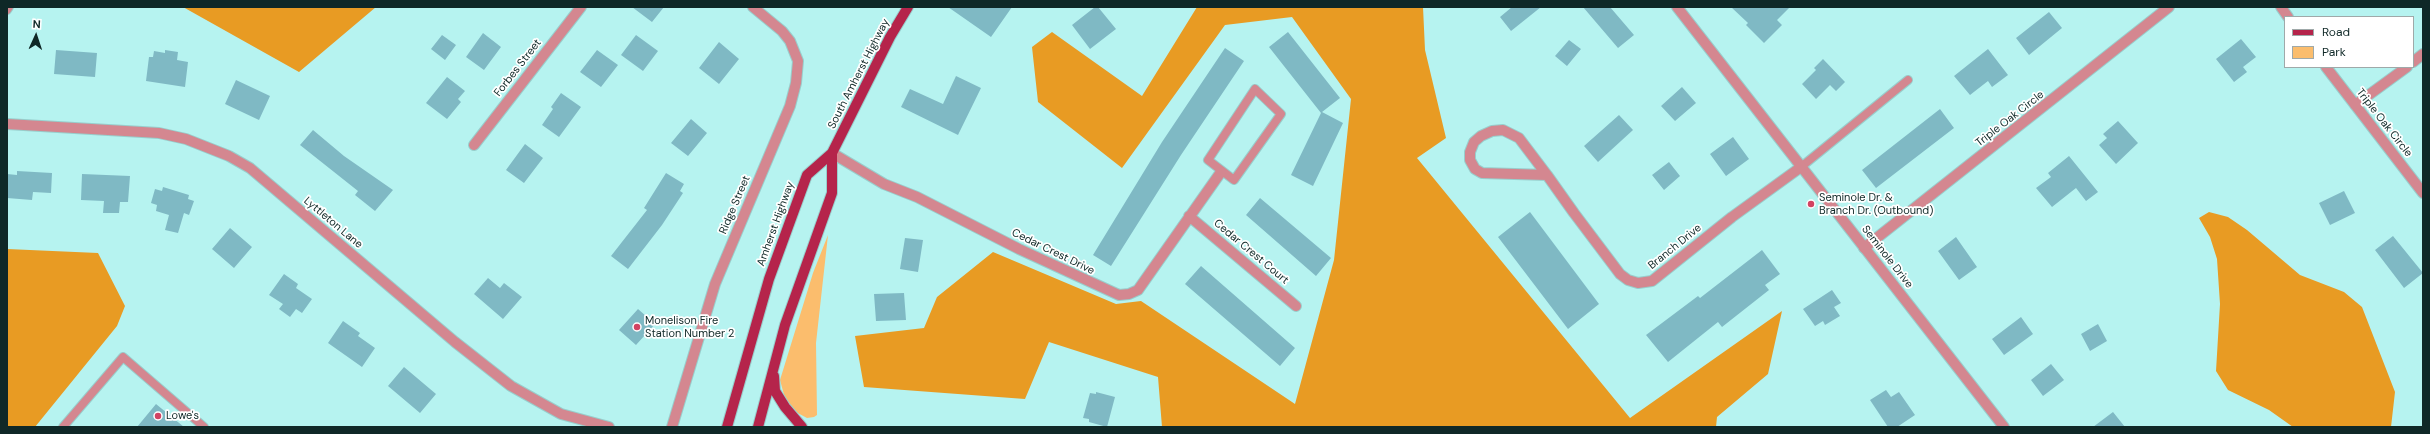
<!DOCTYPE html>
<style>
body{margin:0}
#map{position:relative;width:2430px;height:434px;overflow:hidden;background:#b6f3f0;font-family:"DM Sans",sans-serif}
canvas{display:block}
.frame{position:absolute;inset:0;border:8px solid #0f2827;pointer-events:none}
.legend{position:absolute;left:2284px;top:16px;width:130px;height:52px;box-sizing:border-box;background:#fff;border:1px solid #9fa9a9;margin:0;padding:5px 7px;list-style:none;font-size:12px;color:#0f2827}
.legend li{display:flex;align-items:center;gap:8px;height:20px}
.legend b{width:20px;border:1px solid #9fa9a9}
.north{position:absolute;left:16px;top:16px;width:40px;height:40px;-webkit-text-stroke:3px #fff;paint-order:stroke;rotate:3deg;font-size:11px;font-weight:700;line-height:16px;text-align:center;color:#0f2827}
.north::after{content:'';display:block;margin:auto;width:14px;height:18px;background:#0f2827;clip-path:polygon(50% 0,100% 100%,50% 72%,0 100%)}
</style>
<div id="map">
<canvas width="2430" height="434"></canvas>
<div class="frame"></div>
<ul class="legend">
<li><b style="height:5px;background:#b5244b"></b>Road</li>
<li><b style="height:11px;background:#fbbd6d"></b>Park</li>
</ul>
<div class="north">N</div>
</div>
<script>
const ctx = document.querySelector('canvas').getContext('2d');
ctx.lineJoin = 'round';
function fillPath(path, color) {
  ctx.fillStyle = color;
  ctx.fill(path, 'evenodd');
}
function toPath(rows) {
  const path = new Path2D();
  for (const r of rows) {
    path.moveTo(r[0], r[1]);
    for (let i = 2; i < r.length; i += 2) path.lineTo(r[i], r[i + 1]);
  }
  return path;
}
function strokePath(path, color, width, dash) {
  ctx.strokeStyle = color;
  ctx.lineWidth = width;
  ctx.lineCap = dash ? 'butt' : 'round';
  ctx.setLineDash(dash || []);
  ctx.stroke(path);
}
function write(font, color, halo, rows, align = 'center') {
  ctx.font = font + ' "DM Sans",sans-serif';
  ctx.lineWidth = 3.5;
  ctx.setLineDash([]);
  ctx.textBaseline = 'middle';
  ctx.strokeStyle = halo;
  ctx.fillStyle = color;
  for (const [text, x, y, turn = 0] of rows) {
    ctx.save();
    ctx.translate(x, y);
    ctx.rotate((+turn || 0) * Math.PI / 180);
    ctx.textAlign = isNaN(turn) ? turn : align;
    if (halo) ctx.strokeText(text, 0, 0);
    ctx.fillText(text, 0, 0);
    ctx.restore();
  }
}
fillPath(toPath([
 [828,235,816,343,817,415,814,417,807,418,792,410,786,402,780,380,813,273]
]), '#fbbd6d');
fillPath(toPath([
 [183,7,376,7,299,72],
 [1197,7,1423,7,1425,50,1446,138,1417,158,1630,418,1782,311,1768,374,1717,417,1716,427,1162,427,1158,377,1049,342,1025,399,864,387,855,336,924,328,937,297,993,252,1116,304,1141,301,1295,404,1334,260,1351,99,1292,17,1225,25,1122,168,1038,102,1032,47,1052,32,1142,96],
 [2209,212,2228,217,2247,230,2300,275,2344,292,2362,307,2395,392,2391,427,2293,427,2269,410,2228,390,2216,371,2220,304,2217,259,2210,237,2199,218],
 [7,249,98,253,125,306,117,326,35,427,7,427]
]), '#e89b23');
fillPath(toPath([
 [632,7,664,7,652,22],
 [948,7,1012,7,991,37],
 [1095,7,1098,7,1116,29,1090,49,1072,25],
 [1512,7,1541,7,1511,31,1500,17],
 [1583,7,1610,7,1634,35,1618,48],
 [1731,7,1790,7,1777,20,1782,25,1764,43,1746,25,1748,23],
 [2049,12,2062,28,2029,55,2016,38],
 [1288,32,1340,98,1322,112,1343,123,1313,186,1291,175,1321,113,1269,47],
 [483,33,501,47,484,70,466,57],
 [442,35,456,45,445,60,431,49],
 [636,35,658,51,643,71,621,55],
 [2241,39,2256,57,2243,67,2247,72,2234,82,2216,59],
 [1569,40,1581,49,1567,66,1555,56],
 [719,42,739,59,719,84,699,68],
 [1225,48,1244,61,1181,155,1111,266,1093,255,1162,142],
 [1988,49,2008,75,1992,87,1988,81,1970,95,1954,76],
 [56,50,97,53,95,77,54,74],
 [165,50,178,52,177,60,188,62,185,87,146,81,149,57,153,57,154,51,165,53],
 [597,50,618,65,601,87,580,72],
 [1823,59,1845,82,1836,91,1830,85,1816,99,1802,84,1816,70,1814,68],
 [956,76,981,88,958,135,901,107,910,89,943,104],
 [447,77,465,91,458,99,461,102,447,119,426,103],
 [236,80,270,96,259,120,225,104],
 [1682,87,1696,103,1675,121,1661,106],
 [561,93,581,107,559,137,542,125,553,109,551,107],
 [1940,109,1954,128,1876,188,1862,170],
 [1619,115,1633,130,1598,162,1584,146],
 [691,119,707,133,688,156,671,143],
 [2118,121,2138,143,2116,164,2099,145,2107,138,2103,134],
 [313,130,344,156,393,190,375,211,355,195,358,191,300,145],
 [1733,137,1749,159,1726,176,1710,154],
 [525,144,543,158,524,183,506,170],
 [2069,156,2098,192,2086,201,2076,188,2052,207,2036,188,2051,177,2048,173],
 [1669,162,1680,176,1664,190,1652,175],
 [17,171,52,173,51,193,33,192,32,200,7,198,7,174,17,175],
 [666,173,684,184,680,191,683,193,662,225,628,269,611,256,647,210,644,208],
 [82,174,130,176,128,202,120,202,119,213,103,213,104,201,81,200],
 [163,187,189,195,188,199,194,201,189,215,184,213,178,233,165,230,169,215,156,211,157,205,151,203,155,189,162,191],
 [2344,191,2355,213,2330,225,2319,203],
 [1260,198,1331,258,1316,276,1246,215],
 [1530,212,1599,304,1568,329,1498,237],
 [230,228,252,247,234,268,212,249],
 [2393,236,2423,273,2404,288,2375,250],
 [1956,237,1977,267,1959,280,1938,251],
 [905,238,923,240,918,272,900,269],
 [1762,250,1780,274,1765,285,1769,290,1722,327,1718,322,1668,362,1646,335,1698,296,1700,298],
 [1201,266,1295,348,1280,366,1185,284],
 [284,274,298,284,296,288,312,299,302,313,296,309,290,317,279,309,283,304,269,295],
 [488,278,500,288,504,283,522,297,503,319,474,294],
 [1832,290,1841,303,1834,307,1840,316,1825,325,1823,321,1815,326,1803,309],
 [904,293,906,320,876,321,874,294],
 [638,309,655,324,636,345,619,330],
 [2021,317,2033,334,2004,355,1992,339],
 [343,321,360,333,358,336,375,348,362,367,328,343],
 [2098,324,2107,341,2090,351,2081,334],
 [2051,364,2064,380,2043,396,2031,380],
 [404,367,436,394,420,413,388,386],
 [1886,390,1891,397,1899,392,1915,415,1897,427,1888,427,1870,400],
 [1096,392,1115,397,1107,427,1089,422,1089,419,1083,418,1090,393,1096,394],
 [156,404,184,427,137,427],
 [2113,412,2125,427,2093,427]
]), '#7fb9c4');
const service = toPath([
 [7,10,9,7],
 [1255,89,1281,114,1234,180,1208,160,1255,89],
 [1801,167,1908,80],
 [63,427,123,357,204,427]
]);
const minor = toPath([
 [2281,7,2288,17],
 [2413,62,2423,54],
 [2326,67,2423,193],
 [2355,105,2407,67],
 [7,124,159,133,186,139,229,156,250,168,455,342,511,386,561,414,609,427],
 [474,145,581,7],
 [832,153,884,184,917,197,1019,249,1119,295,1129,294,1138,290,1221,172],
 [1547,175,1482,173,1475,169,1470,160,1470,152,1474,142,1481,136,1492,131,1503,130,1519,138,1547,175,1574,213,1620,274,1628,280,1638,283,1652,281,1732,217,1801,167],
 [1189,216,1296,306],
 [1864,248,2169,7],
 [672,427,715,284,790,106,796,83,798,61,790,41,782,31,753,7]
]);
const tertiary = toPath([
 [1677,7,2004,427]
]);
const primary = toPath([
 [774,376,775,391,785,407,802,427],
 [727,427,769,279,807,175,832,153,890,37,908,7],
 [758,427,785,325,832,193,832,153]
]);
strokePath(service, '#98cecc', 10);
strokePath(minor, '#98cecc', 12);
strokePath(tertiary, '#98cecc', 12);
strokePath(primary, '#98cecc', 12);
strokePath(service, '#d48790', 8);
strokePath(minor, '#d48790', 10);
strokePath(tertiary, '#d48790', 10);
strokePath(primary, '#b5244b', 10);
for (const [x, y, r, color] of [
 [1811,204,4,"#d24362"],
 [637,327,4,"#d24362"],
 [158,416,4,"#d24362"]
]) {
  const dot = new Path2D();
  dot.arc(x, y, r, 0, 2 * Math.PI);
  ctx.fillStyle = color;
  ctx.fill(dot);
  strokePath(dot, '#fff', 1.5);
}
write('11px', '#0f2827', '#fff', [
 ["Forbes Street",518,68,-52],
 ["South Amherst Highway",859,74,-63],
 ["Triple Oak Circle",2010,119,-38],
 ["Triple Oak Circle",2384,123,52],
 ["Ridge Street",735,205,-67],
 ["Lyttleton Lane",333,223,40],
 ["Amherst Highway",776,224,-70],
 ["Branch Drive",1675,247,-39],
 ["Cedar Crest Drive",1053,252,26],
 ["Cedar Crest Court",1251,252,40],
 ["Seminole Drive",1887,257,52]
]);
write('11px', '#0f2827', '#fff', [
 ["Seminole Dr. &",1819,198],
 ["Branch Dr. (Outbound)",1819,211],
 ["Monelison Fire",645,321],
 ["Station Number 2",645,334],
 ["Lowe's",166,416]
], 'left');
</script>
